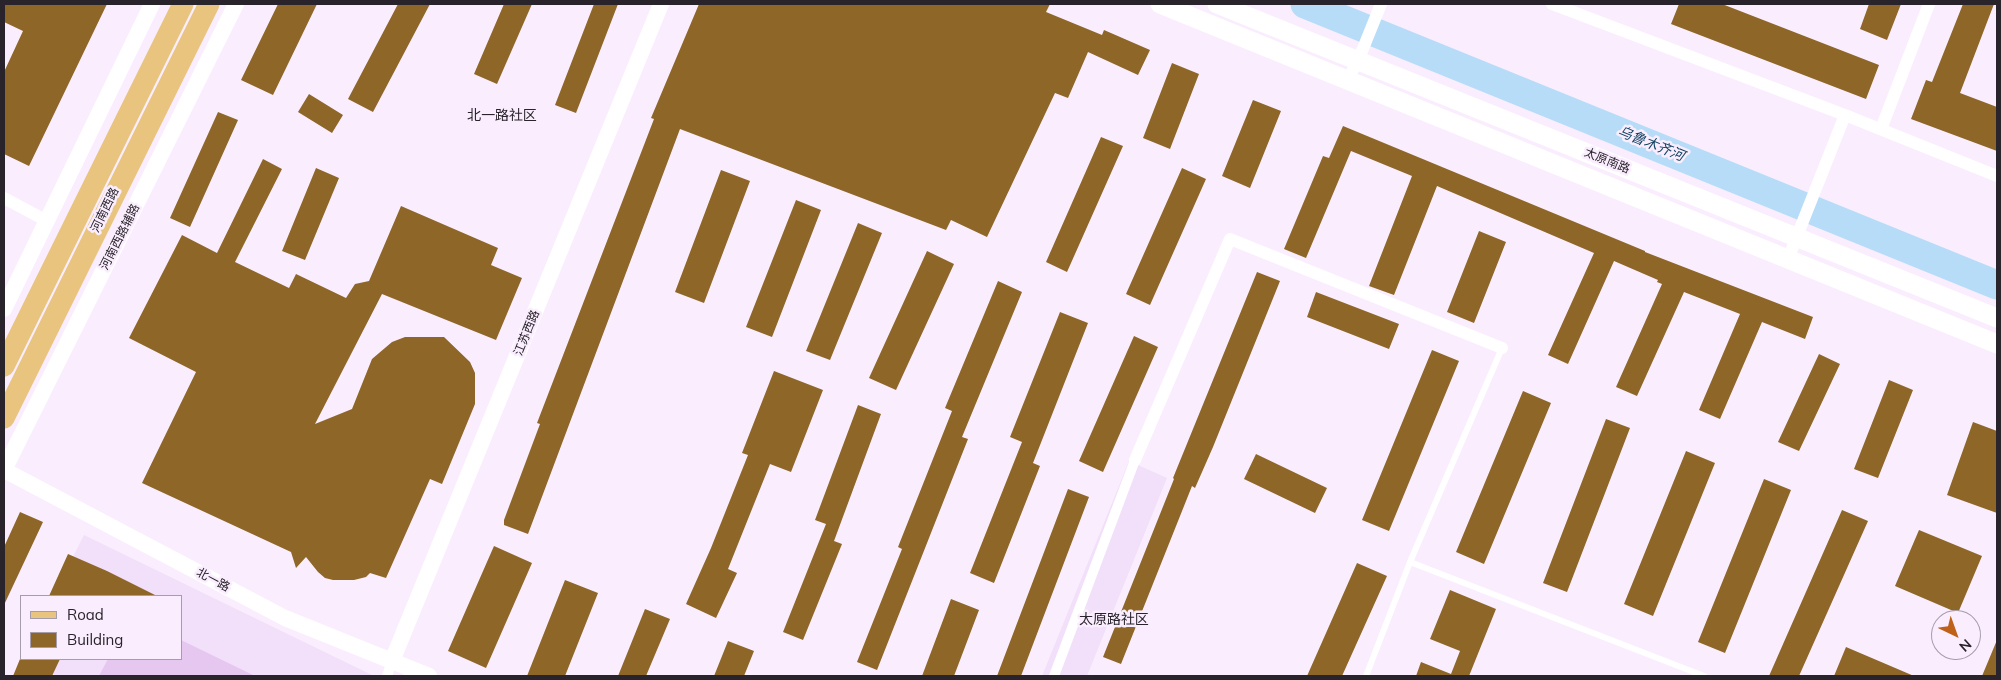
<!DOCTYPE html>
<meta charset="utf-8">
<style>
body{margin:0}
#map{position:relative;width:2001px;height:680px;overflow:hidden;background:#faeefe;font-family:Mulish,sans-serif}
canvas{display:block}
.frame{position:absolute;inset:0;border:5px solid #29242b;pointer-events:none}
.legend{position:absolute;left:20px;top:595px;width:162px;height:65px;box-sizing:border-box;background:#faeefe;border:1px solid #a69daa;margin:0;padding:6px 9px;list-style:none;font-size:15px;color:#29242b}
.legend li{display:flex;align-items:center;gap:10px;height:25px}
.legend b{width:25px;border:1px solid #a69daa}
.north{position:absolute;left:1931px;top:610px;width:50px;height:50px;box-sizing:border-box;background:#faeefe;border:1px solid #a69daa;border-radius:50%;rotate:138deg;font-size:14px;font-weight:700;line-height:20px;text-align:center;color:#29242b}
.north::after{content:'';display:block;margin:auto;width:18px;height:22px;background:#bf6119;clip-path:polygon(50% 0,100% 100%,50% 72%,0 100%)}
</style>
<div id="map">
<canvas width="2001" height="680"></canvas>
<div class="frame"></div>
<ul class="legend">
<li><b style="height:6px;background:#e8c47f"></b>Road</li>
<li><b style="height:14px;background:#8d6628"></b>Building</li>
</ul>
<div class="north">N</div>
</div>
<script>
const ctx = document.querySelector('canvas').getContext('2d');
ctx.lineJoin = 'round';
function fillPath(path, color) {
  ctx.fillStyle = color;
  ctx.fill(path, 'evenodd');
}
function toPath(rows) {
  const path = new Path2D();
  for (const r of rows) {
    path.moveTo(r[0], r[1]);
    for (let i = 2; i < r.length; i += 2) path.lineTo(r[i], r[i + 1]);
  }
  return path;
}
function strokePath(path, color, width, dash) {
  ctx.strokeStyle = color;
  ctx.lineWidth = width;
  ctx.lineCap = dash ? 'butt' : 'round';
  ctx.setLineDash(dash || []);
  ctx.stroke(path);
}
function write(font, color, halo, rows, align = 'center') {
  ctx.font = font + ' Mulish,"Noto Sans SC",sans-serif';
  ctx.lineWidth = 5;
  ctx.setLineDash([]);
  ctx.textBaseline = 'middle';
  ctx.strokeStyle = halo;
  ctx.fillStyle = color;
  for (const [text, x, y, turn = 0] of rows) {
    ctx.save();
    ctx.translate(x, y);
    ctx.rotate((+turn || 0) * Math.PI / 180);
    ctx.textAlign = isNaN(turn) ? turn : align;
    if (halo) ctx.strokeText(text, 0, 0);
    ctx.fillText(text, 0, 0);
    ctx.restore();
  }
}
fillPath(toPath([
 [1129,461,1167,478,1087,676,1042,676],
 [84,535,374,676,13,676,22,659,181,659,181,596,53,596]
]), '#f2dff9');
fillPath(toPath([
 [181,640,255,676,99,676,108,659,181,659]
]), '#e5c7f0');
strokePath(toPath([
 [1305,4,1997,285]
]), '#b6dcf8', 29);
fillPath(toPath([
 [4,4,107,4,29,166,4,154,4,72,23,31,4,22],
 [278,4,317,4,273,95,241,80],
 [398,4,430,4,373,112,348,99],
 [504,4,532,4,497,84,474,74],
 [594,4,618,4,576,113,555,105],
 [699,4,1050,4,1046,12,1102,35,1104,30,1150,50,1138,75,1088,52,1068,98,1055,93,987,237,951,220,946,230,680,129,528,534,504,525,504,520,540,424,537,423,654,119,651,118],
 [1679,4,1722,4,1879,65,1866,99,1671,24],
 [1869,4,1901,4,1887,40,1860,29],
 [1963,4,1994,4,1960,93,1997,107,1997,151,1911,119,1926,80,1932,82],
 [1172,63,1199,74,1170,149,1143,138],
 [309,94,343,115,332,133,298,112],
 [1253,100,1281,111,1250,188,1222,176],
 [218,112,238,120,190,227,170,218],
 [1343,126,1645,251,1645,252,1813,317,1805,339,1762,322,1720,419,1699,410,1740,314,1684,292,1637,396,1616,387,1662,284,1657,282,1658,280,1614,261,1568,364,1548,355,1594,253,1437,186,1394,295,1369,286,1412,176,1351,151,1306,258,1284,249,1323,156,1329,158],
 [1101,137,1123,146,1067,272,1046,262],
 [263,159,282,169,235,262,289,288,296,274,346,298,355,284,369,281,401,206,498,248,491,265,522,278,496,340,382,294,315,424,352,409,372,359,392,342,405,337,444,337,470,362,475,373,475,404,442,484,430,479,386,578,370,573,366,577,354,580,333,580,325,578,318,572,306,557,296,568,291,552,142,483,196,372,129,338,182,235,217,253],
 [316,168,339,178,305,260,282,251],
 [1182,168,1206,179,1150,305,1126,294],
 [721,170,750,181,704,303,675,292],
 [796,200,821,210,772,337,746,327],
 [858,223,882,233,830,360,806,351],
 [1479,231,1506,242,1474,323,1447,312],
 [927,251,954,264,896,390,869,378],
 [1257,272,1280,281,1213,447,1195,488,1192,486,1121,664,1103,657,1174,479,1173,478],
 [998,281,1022,292,962,437,968,439,877,670,857,662,902,549,898,547,952,411,945,408],
 [1316,292,1399,324,1389,349,1307,317],
 [1060,312,1088,323,1033,463,1040,466,994,583,970,573,1022,442,1010,437],
 [1134,336,1158,347,1103,472,1079,461],
 [1432,350,1459,361,1389,531,1362,520],
 [1819,354,1840,364,1799,451,1778,442],
 [774,371,823,390,791,472,770,464,728,569,737,573,716,618,686,604,711,548,748,455,742,453],
 [1889,380,1913,390,1878,478,1854,469],
 [1523,391,1551,403,1484,564,1456,552],
 [858,405,881,414,834,541,842,544,803,640,783,632,826,524,815,520],
 [1606,419,1630,428,1567,592,1543,583],
 [1973,422,1997,431,1997,513,1947,495],
 [1686,451,1715,463,1653,616,1624,604],
 [1256,454,1327,488,1315,513,1244,479],
 [1764,479,1791,490,1725,653,1698,642],
 [1068,489,1089,497,1043,618,1021,676,997,676],
 [1842,510,1868,521,1799,676,1769,676],
 [20,512,43,522,4,605,4,547],
 [1919,530,1982,556,1958,613,1895,586],
 [494,546,532,563,486,668,448,651],
 [68,554,107,571,157,596,49,596],
 [1357,563,1387,576,1342,676,1307,676],
 [565,580,598,593,565,676,527,676],
 [1450,590,1496,609,1469,676,1416,676,1421,662,1451,674,1460,651,1430,639],
 [951,599,979,610,954,676,922,676],
 [645,609,670,619,646,676,618,676],
 [1997,640,1997,676,1982,676],
 [728,641,754,651,744,676,714,676],
 [1846,647,1914,676,1834,676],
 [20,659,60,659,52,676,13,676]
]), '#8d6628');
strokePath(toPath([
 [1410,562,1704,676],
 [1366,676,1410,562,1502,348]
]), '#fff', 6);
strokePath(toPath([
 [387,676,392,661],
 [1054,676,1135,460]
]), '#fff', 10);
strokePath(toPath([
 [1552,4,1845,115,1788,259],
 [1347,80,1358,61,1381,4],
 [1845,115,1997,176],
 [1881,129,1929,4],
 [4,198,47,221],
 [1135,460,1230,239,1502,348]
]), '#fff', 12);
strokePath(toPath([
 [4,309,152,4],
 [4,470,236,4],
 [4,470,285,618,429,676],
 [392,661,661,4]
]), '#fff', 16);
strokePath(toPath([
 [1160,4,1997,344],
 [1217,4,1997,318]
]), '#fff', 19);
strokePath(toPath([
 [4,366,183,4],
 [4,418,209,4]
]), '#e8c47f', 21);
write('12px', '#29242b', '#faeefe', [
 ["太原南路",1607,161,22],
 ["河南西路",105,210,-64],
 ["河南西路辅路",120,237,-63],
 ["江苏西路",527,333,-68],
 ["北一路",213,580,28]
]);
write('14px', '#29242b', '#faeefe', [
 ["北一路社区",502,116],
 ["太原路社区",1114,620]
]);
write('italic 14px', '#104261', '#faeefe', [
 ["乌鲁木齐河",1651,144,22]
]);
</script>
